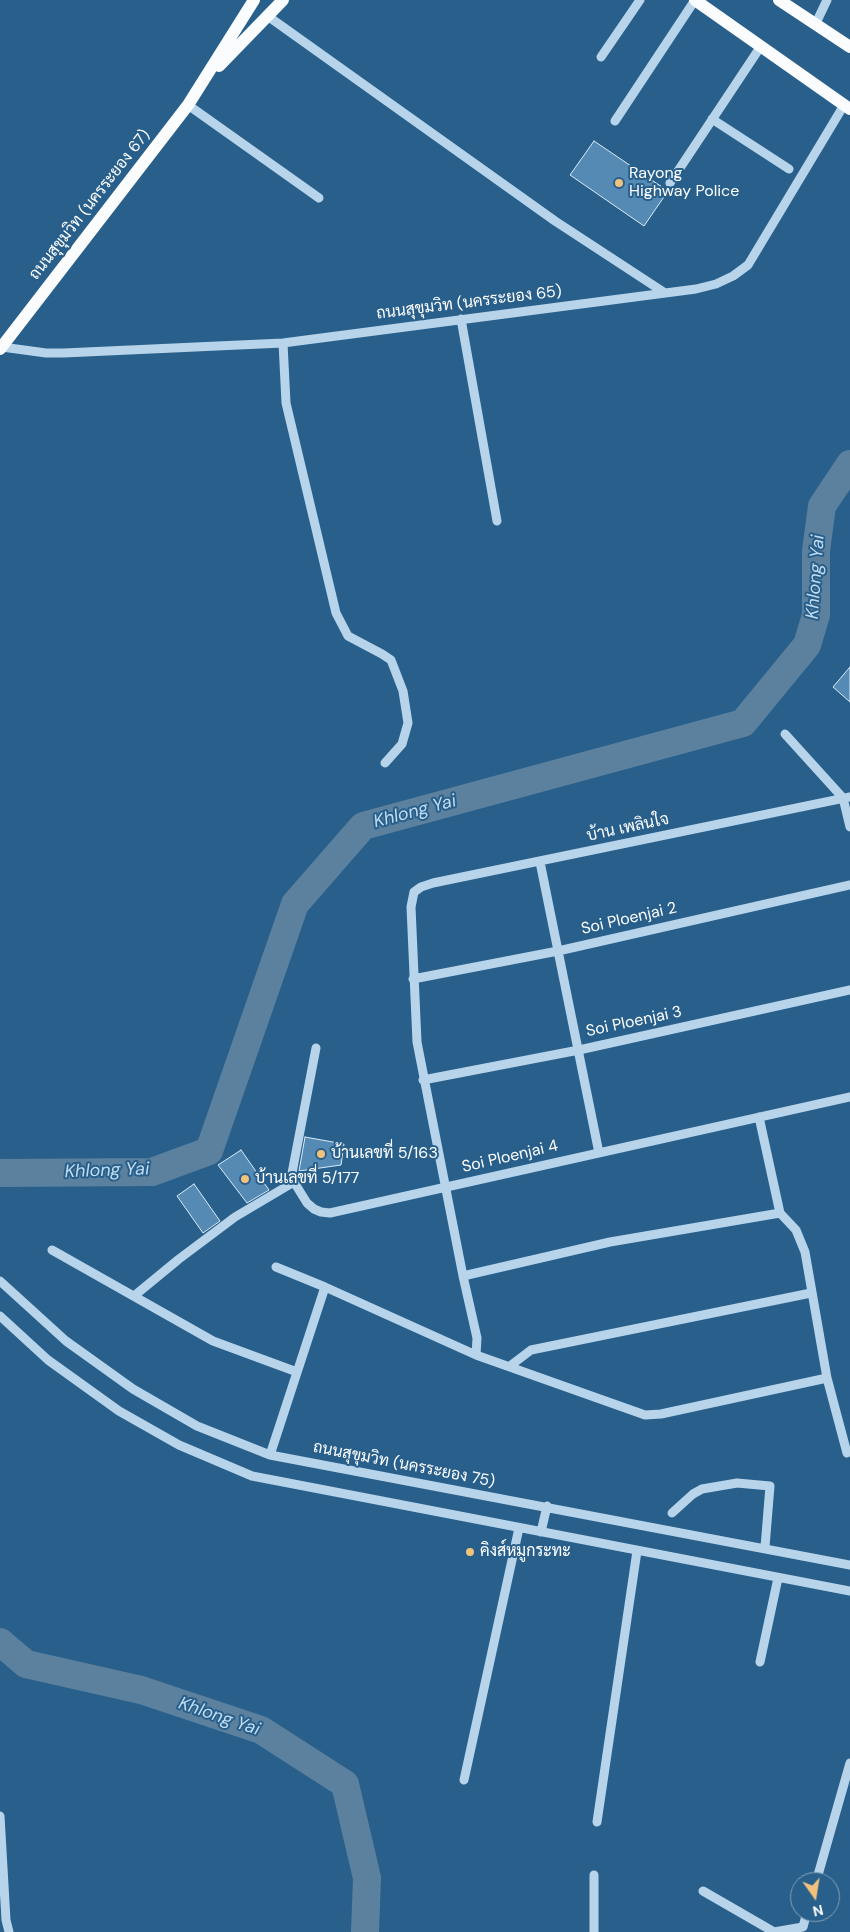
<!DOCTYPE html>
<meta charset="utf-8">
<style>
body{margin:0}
#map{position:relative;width:850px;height:1932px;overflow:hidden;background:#285f8b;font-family:"DM Sans",sans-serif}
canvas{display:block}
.north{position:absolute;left:790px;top:1872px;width:50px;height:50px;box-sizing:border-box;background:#285f8b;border:1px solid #7e9fb9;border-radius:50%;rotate:167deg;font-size:14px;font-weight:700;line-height:20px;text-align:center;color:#fff}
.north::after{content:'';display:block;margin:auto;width:18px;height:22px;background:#f2c27d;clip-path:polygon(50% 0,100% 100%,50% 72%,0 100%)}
</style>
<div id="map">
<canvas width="850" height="1932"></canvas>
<div class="north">N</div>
</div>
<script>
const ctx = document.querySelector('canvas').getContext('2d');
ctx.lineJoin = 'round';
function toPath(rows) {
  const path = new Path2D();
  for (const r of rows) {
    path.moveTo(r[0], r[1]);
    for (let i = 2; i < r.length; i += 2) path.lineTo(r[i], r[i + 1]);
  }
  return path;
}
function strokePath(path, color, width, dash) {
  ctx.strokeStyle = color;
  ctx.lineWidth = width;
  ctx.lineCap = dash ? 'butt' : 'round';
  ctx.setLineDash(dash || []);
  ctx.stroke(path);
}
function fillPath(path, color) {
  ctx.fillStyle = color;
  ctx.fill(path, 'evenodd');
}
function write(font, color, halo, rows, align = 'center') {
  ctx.font = font + ' "DM Sans",Sarabun,sans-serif';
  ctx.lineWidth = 4;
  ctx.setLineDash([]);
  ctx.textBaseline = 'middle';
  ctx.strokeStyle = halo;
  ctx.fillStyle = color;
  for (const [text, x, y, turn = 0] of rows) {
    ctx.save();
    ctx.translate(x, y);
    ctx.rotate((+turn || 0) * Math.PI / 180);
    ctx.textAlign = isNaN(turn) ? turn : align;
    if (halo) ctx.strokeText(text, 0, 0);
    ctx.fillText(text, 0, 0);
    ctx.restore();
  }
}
strokePath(toPath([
 [0,1173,152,1172,209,1151,295,904,363,826,743,723,807,645,816,615,816,551,822,506,850,464],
 [0,1642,26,1664,141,1690,261,1730,345,1784,367,1878,365,1932]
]), '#5b819e', 28);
const building = toPath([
 [594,141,668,191,644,226,570,175,594,141],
 [850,667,850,702,833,687,850,667],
 [305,1137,344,1144,341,1165,299,1171,305,1137],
 [241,1150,269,1190,247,1203,218,1165,241,1150],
 [194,1184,220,1221,203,1233,177,1196,194,1184]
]);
fillPath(building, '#558ab4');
strokePath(building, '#dbebf8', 1);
strokePath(toPath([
 [269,17,555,221,665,293],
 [816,23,827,0],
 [601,57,640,0],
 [188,105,319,198],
 [712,119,789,169],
 [615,121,695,0],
 [670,183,761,46],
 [461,319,497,521],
 [283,343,286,403,336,613,348,636,382,654,391,660,403,691,408,723,402,744,385,763],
 [2,347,46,353,64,353,283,343,696,289,716,284,733,276,748,265,844,105],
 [785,734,843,798,850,827],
 [540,862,599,1153],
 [413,979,558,951,850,885],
 [316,1048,292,1173,294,1182,307,1203,314,1209,321,1212,330,1213,850,1097],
 [423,1080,579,1050,850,990],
 [759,1117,780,1213,796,1230,805,1252,827,1378,847,1453],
 [52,1250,213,1341,297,1372],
 [276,1267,325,1287,476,1355,645,1415,661,1414,827,1378],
 [463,1276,610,1242,780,1213],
 [0,1281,66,1341,133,1389,197,1426,270,1455,850,1565],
 [134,1296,179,1259,235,1217,294,1182],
 [0,1316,48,1360,119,1411,179,1445,252,1476,850,1591],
 [476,1355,477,1338,463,1276,417,1042,411,907,414,892,421,887,433,883,850,797],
 [510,1366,531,1350,811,1293],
 [270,1455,325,1287],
 [672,1513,693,1494,702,1489,737,1483,770,1486,765,1547],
 [541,1532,547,1506],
 [760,1662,778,1578],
 [464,1780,519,1528],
 [0,1816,6,1920,9,1932],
 [597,1822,637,1551],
 [816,1882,850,1763],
 [703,1891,774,1932,803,1927,807,1912],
 [594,1932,594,1875]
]), '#b7d4ea', 9);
strokePath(toPath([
 [695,0,850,109],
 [779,0,850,47],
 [219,66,283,0],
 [0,349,188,105,254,0]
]), '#fafcfe', 12);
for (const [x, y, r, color] of [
 [619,183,5,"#f2c27d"],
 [321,1154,5,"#f2c27d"],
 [245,1179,5,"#f2c27d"],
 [470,1552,5,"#f2c27d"]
]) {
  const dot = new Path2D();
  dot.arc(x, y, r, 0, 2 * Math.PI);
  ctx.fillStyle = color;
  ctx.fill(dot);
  strokePath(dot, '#285f8b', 2);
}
write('16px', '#fff', '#285f8b', [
 ["Rayong",629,174],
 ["Highway Police",629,192],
 ["บ้านเลขที่ 5/163",331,1154],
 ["บ้านเลขที่ 5/177",255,1179],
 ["คิงส์หมูกระทะ",480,1552]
], 'left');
write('16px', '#fff', '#285f8b', [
 ["ถนนสุขุมวิท (นครระยอง 67)",90,205,-52],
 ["ถนนสุขุมวิท (นครระยอง 65)",469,303,-7],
 ["บ้าน เพลินใจ",628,828,-12],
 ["Soi Ploenjai 2",629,919,-13],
 ["Soi Ploenjai 3",634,1022,-12],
 ["Soi Ploenjai 4",510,1157,-13],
 ["ถนนสุขุมวิท (นครระยอง 75)",404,1465,11]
]);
write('italic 18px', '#c2ddf1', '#285f8b', [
 ["Khlong Yai",816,577,-86],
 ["Khlong Yai",415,812,-15],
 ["Khlong Yai",107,1171,-2],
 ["Khlong Yai",219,1717,19]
]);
</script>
